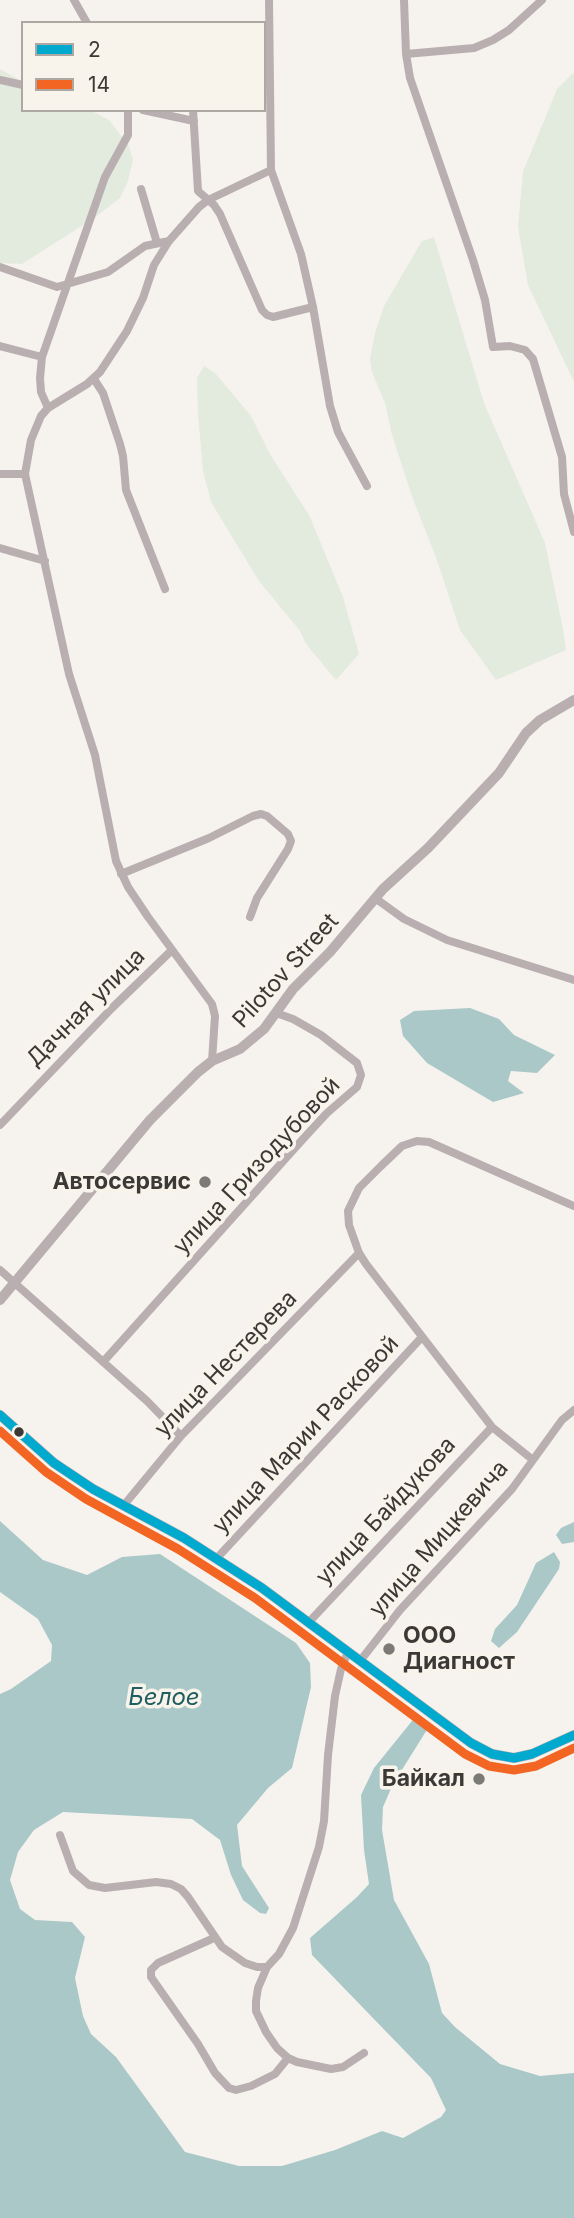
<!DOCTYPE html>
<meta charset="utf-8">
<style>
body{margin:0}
#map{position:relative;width:574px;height:2218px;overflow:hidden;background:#f6f3ee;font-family:Inter,sans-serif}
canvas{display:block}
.legend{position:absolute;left:21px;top:21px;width:245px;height:91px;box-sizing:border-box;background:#f9f4eb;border:2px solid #ada9a2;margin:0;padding:9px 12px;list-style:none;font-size:21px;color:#3b3935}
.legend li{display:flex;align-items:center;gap:14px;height:35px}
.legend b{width:35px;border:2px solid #ada9a2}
</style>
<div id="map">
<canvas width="574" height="2218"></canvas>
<ul class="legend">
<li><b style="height:9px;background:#00a9ce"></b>2</li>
<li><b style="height:9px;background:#f26522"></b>14</li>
</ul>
</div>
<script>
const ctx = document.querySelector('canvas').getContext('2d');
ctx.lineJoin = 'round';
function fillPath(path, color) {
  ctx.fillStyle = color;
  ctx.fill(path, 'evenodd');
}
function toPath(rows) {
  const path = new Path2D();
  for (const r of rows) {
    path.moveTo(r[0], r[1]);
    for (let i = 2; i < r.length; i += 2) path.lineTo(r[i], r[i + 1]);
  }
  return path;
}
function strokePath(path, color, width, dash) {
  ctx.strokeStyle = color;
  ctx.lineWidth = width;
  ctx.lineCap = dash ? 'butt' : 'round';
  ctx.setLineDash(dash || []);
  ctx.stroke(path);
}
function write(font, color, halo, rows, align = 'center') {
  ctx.font = font + ' Inter,sans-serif';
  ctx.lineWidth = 7;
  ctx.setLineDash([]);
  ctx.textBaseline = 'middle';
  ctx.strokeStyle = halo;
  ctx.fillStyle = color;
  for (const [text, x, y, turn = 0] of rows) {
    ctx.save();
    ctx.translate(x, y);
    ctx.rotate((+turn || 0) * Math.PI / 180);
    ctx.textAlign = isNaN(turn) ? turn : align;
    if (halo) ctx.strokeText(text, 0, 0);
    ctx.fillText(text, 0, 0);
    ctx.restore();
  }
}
fillPath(toPath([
 [0,69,23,82,23,110,90,110,109,120,129,146,133,160,128,181,120,198,94,218,22,264,0,263],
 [574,72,574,382,528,285,518,227,523,172,557,89],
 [434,237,484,403,545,543,563,629,566,650,496,680,460,630,437,560,413,499,392,435,385,403,372,372,370,359,375,333,384,306,422,241],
 [204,366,215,373,251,416,271,456,309,515,343,597,359,654,336,680,306,644,300,631,259,581,211,502,203,471,198,414,197,378]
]), '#e3eade');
fillPath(toPath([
 [470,1008,499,1019,514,1035,555,1055,537,1073,511,1071,508,1081,524,1093,493,1102,427,1063,403,1036,400,1020,414,1011],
 [0,1521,43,1560,87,1575,122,1557,160,1554,296,1643,310,1663,311,1687,292,1768,268,1788,237,1825,242,1866,269,1908,266,1914,260,1913,243,1900,231,1875,220,1840,192,1819,63,1812,34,1830,18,1852,10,1880,20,1909,35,1920,72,1922,85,1937,75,1978,83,2016,91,2034,116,2057,185,2152,239,2166,282,2166,335,2150,382,2131,403,2138,441,2117,446,2110,431,2078,312,1955,310,1938,357,1897,369,1884,364,1850,361,1795,374,1768,416,1716,430,1725,393,1784,383,1807,382,1830,394,1900,429,1964,442,2013,455,2027,500,2064,540,2076,574,2073,574,2218,0,2218,0,1694,11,1689,51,1661,52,1645,38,1619,0,1592],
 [574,1522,574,1542,562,1544,556,1535,561,1528],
 [554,1552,560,1562,559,1569,517,1632,499,1648,491,1641,495,1629,517,1605,536,1563]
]), '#aac8c8');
strokePath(toPath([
 [74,0,87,23],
 [269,0,271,170,301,254,313,307,330,406,338,432,367,486],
 [404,0,406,54,410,78,473,260,485,300,493,347,510,346,525,350,533,359,562,457,564,494,574,532],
 [406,54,474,48,493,40,509,30,542,0],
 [0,80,23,85],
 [143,110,194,121],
 [193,110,198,191,214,205,220,214,262,310,267,315,273,317,313,307],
 [141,189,157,243],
 [0,267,57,287,108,272,145,246,169,241],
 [0,346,42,357],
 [94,379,103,393,120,444,123,456,126,490,165,589],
 [48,408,41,392,40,378,42,357,105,177,128,135,128,110],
 [0,474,25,474],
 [0,548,45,561],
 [121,874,209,838,253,816,261,814,267,816,288,834,291,841,288,849,257,898,250,917],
 [375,898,404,919,447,940,574,980],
 [212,1061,215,1016,212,1004,148,917,128,887,116,861,95,755,69,674,25,474,31,440,41,416,48,408,87,384,100,372,127,331,143,298,154,265,169,241,199,207,208,200,271,170],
 [0,1125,112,1008,172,950],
 [0,1270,147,1401,181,1436],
 [103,1362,303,1139,327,1113,357,1087,361,1075,357,1063,321,1035,293,1019,276,1013],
 [533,1460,492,1427,366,1264,359,1253,349,1225,348,1211,359,1188,381,1166,402,1146,417,1141,429,1142,574,1206],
 [124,1505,181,1436,359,1253],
 [217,1558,422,1337],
 [309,1622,492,1427],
 [348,1652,341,1669,335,1696,328,1755,324,1821,319,1847,293,1928,279,1954,267,1967,258,1988,256,2001,256,2011,266,2032,277,2048,288,2058,297,2062,331,2069,343,2067,364,2053],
 [360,1661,400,1610,512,1489,562,1420,574,1410],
 [60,1835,73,1871,89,1885,105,1888,156,1882,171,1884,181,1889,188,1897,222,1947,245,1963,257,1967,267,1967],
 [214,1938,158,1963,151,1970,151,1977,198,2044,215,2073,229,2088,236,2090,251,2086,275,2074,288,2058]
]), '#baafb0', 8);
strokePath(toPath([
 [0,1300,150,1120,198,1072,212,1061,240,1049,264,1029,293,989,330,952,383,889,428,848,499,773,526,733,540,720,574,700],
 [0,1415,54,1463,93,1489,184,1538,262,1588,471,1743,492,1754,514,1758,532,1754,574,1735]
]), '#baafb0', 10);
strokePath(toPath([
 [0,1415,54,1463,93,1489,184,1538,262,1588,471,1743,492,1754,514,1758,532,1754,574,1735]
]), '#00a9ce', 9);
strokePath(toPath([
 [0,1431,46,1472,86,1499,178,1549,255,1598,465,1754,489,1766,514,1770,536,1766,574,1748]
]), '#f26522', 9);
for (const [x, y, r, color] of [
 [205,1182,7,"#7c7a76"],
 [19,1432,6,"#3b3935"],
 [389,1649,7,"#7c7a76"],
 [479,1779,7,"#7c7a76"]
]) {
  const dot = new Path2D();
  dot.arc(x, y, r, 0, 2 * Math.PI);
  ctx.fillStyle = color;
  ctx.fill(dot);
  strokePath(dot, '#f9f4eb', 2.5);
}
write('23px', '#3b3935', '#f9f4eb', [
 ["Pilotov Street",286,971,-48],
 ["Дачная улица",86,1008,-45],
 ["улица Гризодубовой",257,1166,-47],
 ["улица Нестерева",226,1364,-46],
 ["улица Марии Расковой",306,1435,-47],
 ["улица Байдукова",386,1511,-47],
 ["улица Мицкевича",439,1539,-49]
]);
write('bold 23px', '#3b3935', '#f9f4eb', [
 ["Автосервис",191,1182],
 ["ООО",403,1636,"left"],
 ["Диагност",403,1662,"left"],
 ["Байкал",465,1779]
], 'right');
write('italic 24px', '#215e62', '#f9f4eb', [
 ["Белое",164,1698]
]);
</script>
